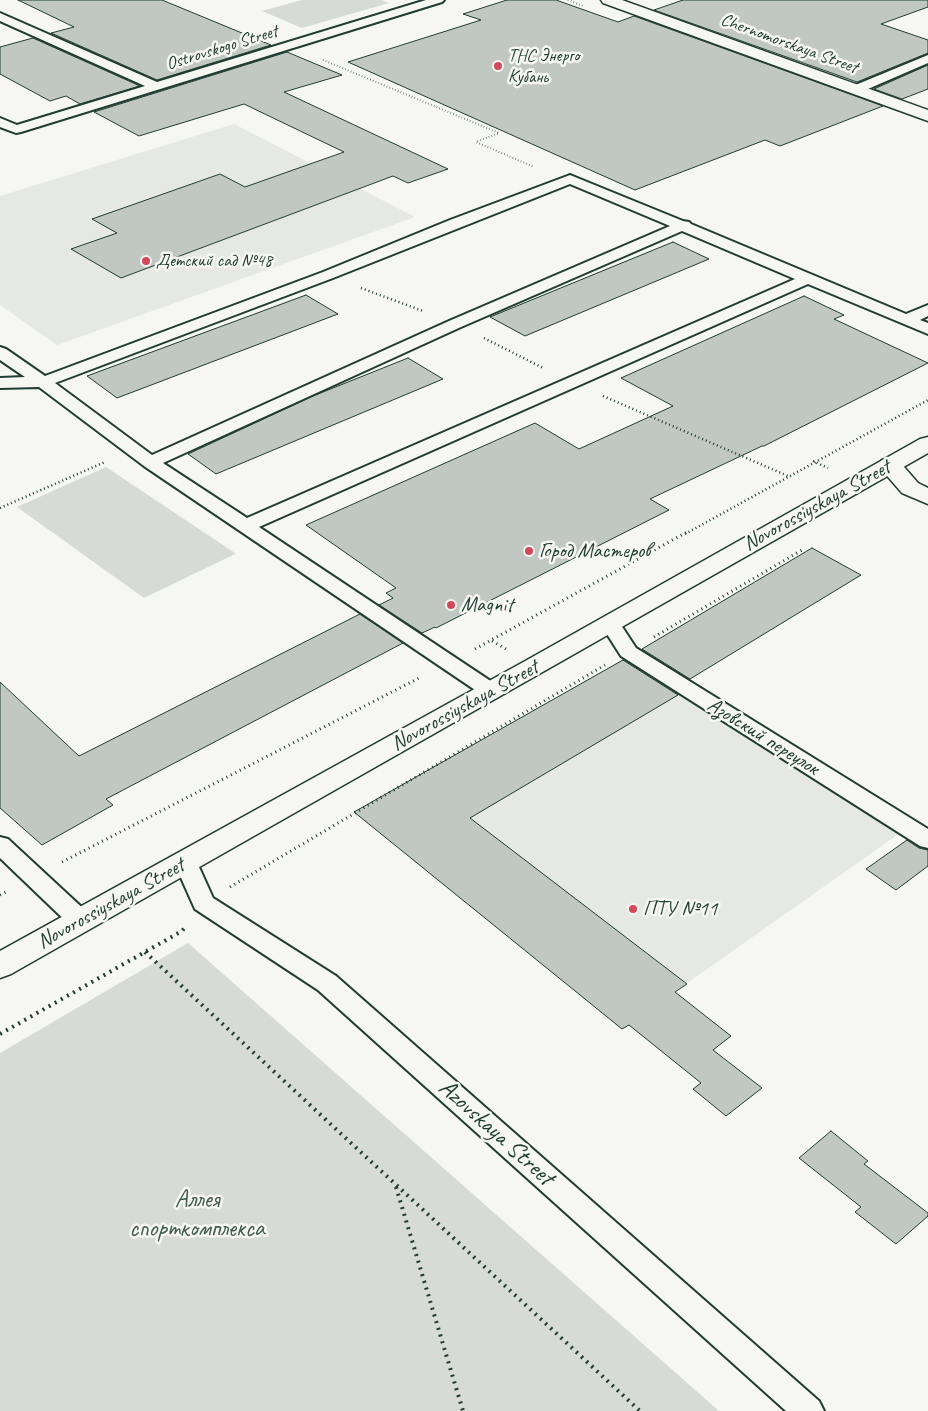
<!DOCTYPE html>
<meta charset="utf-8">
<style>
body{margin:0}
canvas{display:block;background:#f6f6f2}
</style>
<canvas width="928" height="1411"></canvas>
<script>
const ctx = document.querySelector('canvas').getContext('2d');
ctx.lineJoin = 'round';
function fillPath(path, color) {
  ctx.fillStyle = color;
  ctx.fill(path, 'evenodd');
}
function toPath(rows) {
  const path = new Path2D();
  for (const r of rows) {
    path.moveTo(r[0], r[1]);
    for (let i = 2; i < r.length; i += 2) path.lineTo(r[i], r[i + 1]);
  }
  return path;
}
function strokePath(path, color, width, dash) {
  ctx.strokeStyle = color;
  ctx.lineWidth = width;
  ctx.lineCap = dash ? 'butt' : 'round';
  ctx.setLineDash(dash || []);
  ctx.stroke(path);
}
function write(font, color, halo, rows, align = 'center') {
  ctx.font = font + ' Caveat,sans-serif';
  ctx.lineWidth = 5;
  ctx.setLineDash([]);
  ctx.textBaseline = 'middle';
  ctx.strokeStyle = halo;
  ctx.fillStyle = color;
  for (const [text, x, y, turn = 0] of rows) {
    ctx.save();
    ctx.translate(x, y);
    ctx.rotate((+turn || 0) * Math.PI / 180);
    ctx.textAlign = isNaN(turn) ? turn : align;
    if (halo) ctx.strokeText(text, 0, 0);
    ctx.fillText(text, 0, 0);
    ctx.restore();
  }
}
fillPath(toPath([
 [234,124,415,217,57,345,0,305,0,196],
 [628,657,900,833,622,1029,354,812]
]), '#e6e8e4');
fillPath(toPath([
 [302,0,381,0,389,3,302,28,262,11],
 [106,467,235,553,235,554,144,598,17,507],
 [188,943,719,1411,0,1411,0,1053]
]), '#d6dbd6');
const building = toPath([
 [18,0,162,0,271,45,157,80,51,33,74,27,18,0],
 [507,0,556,0,618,22,634,16,883,106,780,146,765,140,635,190,348,62,481,20,463,14,507,0],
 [683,0,928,0,928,7,881,24,928,40,928,53,857,82,654,10,683,0],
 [33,38,140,86,80,104,66,96,50,101,0,74,0,47,33,38],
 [287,52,342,75,284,92,448,169,408,183,393,176,121,278,71,249,117,233,92,219,220,174,245,187,344,152,244,104,139,136,94,112,287,52],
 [928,65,928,89,902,99,874,89,928,65],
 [673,242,709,259,525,336,490,317,673,242],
 [306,295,338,314,117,398,87,376,306,295],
 [804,296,844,315,834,319,928,363,764,446,762,446,650,499,669,510,436,628,435,627,422,633,379,605,393,598,386,593,396,588,306,525,535,423,579,449,673,406,621,378,804,296],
 [408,358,443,379,216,474,188,454,313,396,408,358],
 [812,548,861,575,690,679,642,649,812,548],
 [360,614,403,643,106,799,113,805,42,845,0,808,0,682,79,756,360,614],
 [623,660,678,695,470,818,687,984,675,992,731,1036,713,1050,762,1088,726,1116,693,1089,701,1083,629,1025,622,1029,354,812,623,660],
 [907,840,919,848,928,850,928,866,896,890,866,869,907,840],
 [831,1131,868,1161,864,1164,928,1213,928,1216,896,1244,855,1212,861,1207,799,1158,831,1131]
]);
fillPath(building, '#c1c8c3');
strokePath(building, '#1f3d34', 1);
const service = toPath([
 [426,0,444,0,442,2,21,132,16,133,0,127,0,118,17,125,145,86,0,21,0,13,157,82,426,0],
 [928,55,928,63,861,92,857,93,851,89,853,86,928,55],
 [570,175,683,221,689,222,691,224,906,314,928,305,928,316,920,320,928,323,928,334,808,284,259,527,498,686,502,691,498,696,491,698,484,696,144,466,39,387,0,388,0,378,25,377,0,360,0,347,6,349,45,376,323,272,450,220,570,175],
 [570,184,670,226,449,321,152,455,55,383,333,278,570,184],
 [682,231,795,279,247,518,163,463,461,327,682,231],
 [610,617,617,619,636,648,928,829,928,848,920,846,621,656,600,623,603,619,610,617],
 [0,837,8,839,89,914,92,920,89,926,80,929,71,926,0,858,0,837],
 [186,854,194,856,213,898,336,976,819,1401,824,1411,786,1411,318,990,195,909,174,862,178,856,186,854]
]);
const secondary = toPath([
 [601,0,622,0,928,110,928,121,603,3,601,0],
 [890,458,898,460,918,483,928,488,928,504,902,493,882,470,878,465,882,460,890,458]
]);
const primary = toPath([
 [928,437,928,453,11,974,0,978,0,951,527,660,920,439,928,437]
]);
strokePath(service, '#1f3d34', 4);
strokePath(secondary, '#1f3d34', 3);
strokePath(primary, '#1f3d34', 3);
strokePath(toPath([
 [568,0,583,6],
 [323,60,499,133,476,142,534,167]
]), '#1f3d34', 2, [0.5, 2.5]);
strokePath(toPath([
 [361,288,423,311],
 [484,338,543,368],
 [603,396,788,476],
 [813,461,828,468],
 [0,508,105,462],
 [685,534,928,400]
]), '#1f3d34', 2.5, [1, 3]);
strokePath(toPath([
 [654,637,802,550],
 [492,641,506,649],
 [475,649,687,532],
 [62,862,421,677],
 [230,887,605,665],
 [0,895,8,891]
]), '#1f3d34', 3, [1, 4]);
strokePath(toPath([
 [145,952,640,1411],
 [0,1034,182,931,187,925],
 [396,1187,463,1411]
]), '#1f3d34', 4, [2, 5]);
fillPath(service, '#f6f6f2');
fillPath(secondary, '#f6f6f2');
fillPath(primary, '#f6f6f2');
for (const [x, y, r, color] of [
 [498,66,5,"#d1495b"],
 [146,261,5,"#d1495b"],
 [529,551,5,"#d1495b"],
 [451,605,5,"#d1495b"],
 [633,909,5,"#d1495b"]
]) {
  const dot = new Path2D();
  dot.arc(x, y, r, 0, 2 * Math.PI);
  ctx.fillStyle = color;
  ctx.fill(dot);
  strokePath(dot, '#f6f6f2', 2);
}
write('18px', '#1f3d34', '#f6f6f2', [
 ["Chernomorskaya Street",789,44,20],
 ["Ostrovskogo Street",222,48,-17]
]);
write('18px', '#1f3d34', '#f6f6f2', [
 ["ТНС Энерго",508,56],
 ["Кубань",508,77],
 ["Детский сад №48",156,261]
], 'left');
write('21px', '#1f3d34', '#f6f6f2', [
 ["Novorossiyskaya Street",817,506,-29],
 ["Novorossiyskaya Street",465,706,-29],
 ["Азовский переулок",763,737,32],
 ["Novorossiyskaya Street",111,904,-29]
]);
write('21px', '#1f3d34', '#f6f6f2', [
 ["Город Мастеров",539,551],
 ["Magnit",461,605],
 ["ПТУ №11",643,909]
], 'left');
write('25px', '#1f3d34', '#f6f6f2', [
 ["Azovskaya Street",496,1133,42]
]);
write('25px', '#445d54', '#f6f6f2', [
 ["Аллея",197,1200],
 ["спорткомплекса",197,1229]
]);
</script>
